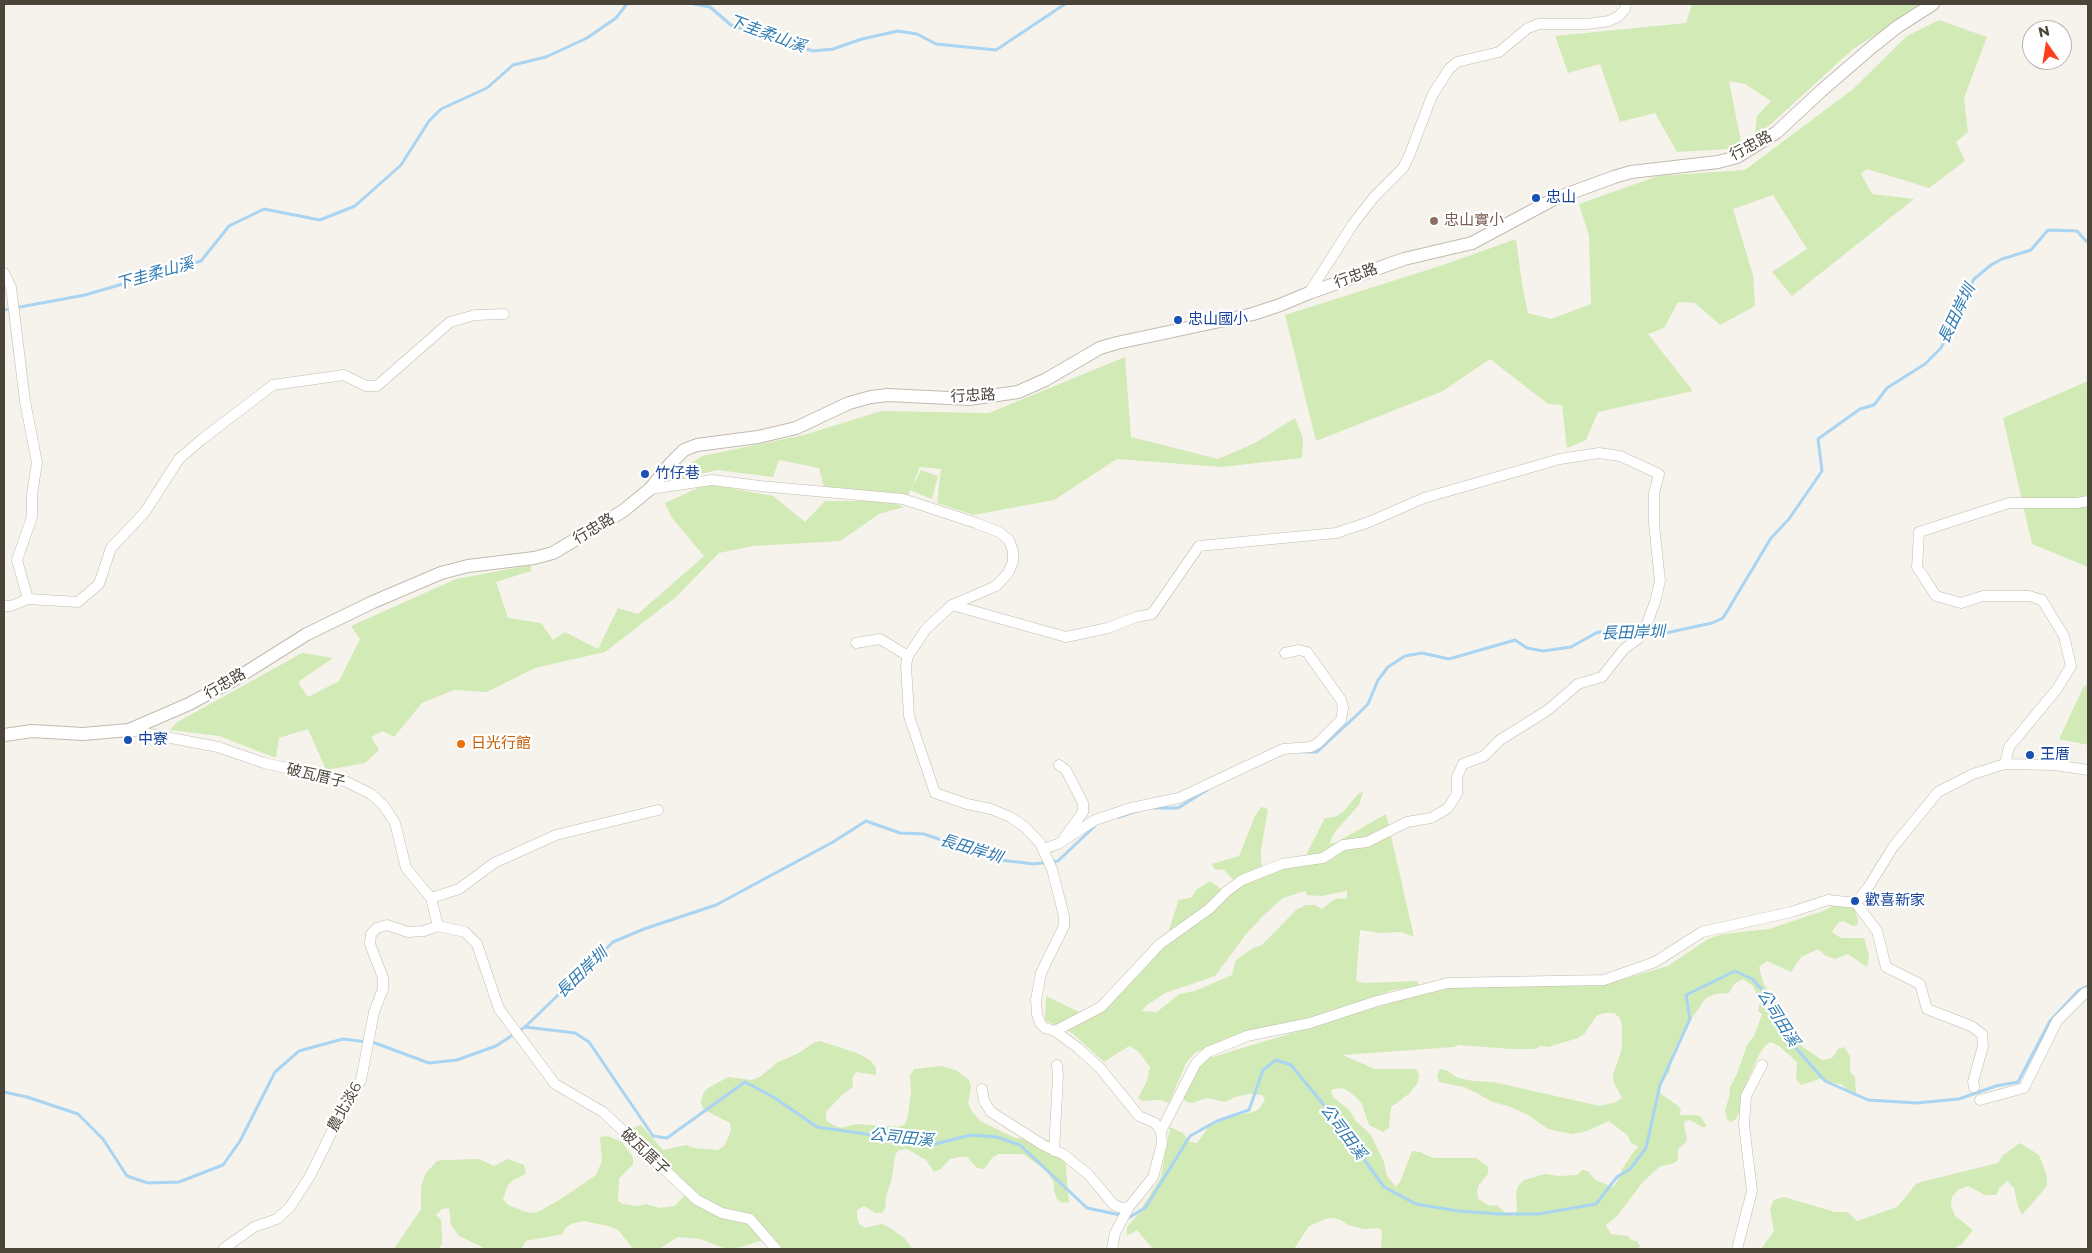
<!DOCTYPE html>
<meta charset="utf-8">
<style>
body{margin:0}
#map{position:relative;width:2092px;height:1253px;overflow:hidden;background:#f6f3ec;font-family:Montserrat,sans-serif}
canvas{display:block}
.frame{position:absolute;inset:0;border:5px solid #4b4439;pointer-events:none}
.north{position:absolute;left:2022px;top:20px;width:50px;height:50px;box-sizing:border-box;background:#fff;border:1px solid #b7b4b0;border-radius:50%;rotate:347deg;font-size:14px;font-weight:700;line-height:20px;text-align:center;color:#4b4439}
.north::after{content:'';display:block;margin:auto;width:18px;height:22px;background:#fc3f1d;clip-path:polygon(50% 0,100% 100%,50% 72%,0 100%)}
</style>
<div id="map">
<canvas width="2092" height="1253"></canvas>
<div class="frame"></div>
<div class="north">N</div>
</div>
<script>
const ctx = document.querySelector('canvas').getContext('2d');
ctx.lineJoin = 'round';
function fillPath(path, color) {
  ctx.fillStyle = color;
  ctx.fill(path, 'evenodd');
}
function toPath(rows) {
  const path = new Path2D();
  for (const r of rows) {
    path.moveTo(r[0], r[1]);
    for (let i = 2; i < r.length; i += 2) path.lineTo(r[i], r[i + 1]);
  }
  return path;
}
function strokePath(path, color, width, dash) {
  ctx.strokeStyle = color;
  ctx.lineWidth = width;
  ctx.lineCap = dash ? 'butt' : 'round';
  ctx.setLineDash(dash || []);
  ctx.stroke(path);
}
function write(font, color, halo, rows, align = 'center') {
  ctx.font = font + ' Montserrat,"Noto Sans TC",sans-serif';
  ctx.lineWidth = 4.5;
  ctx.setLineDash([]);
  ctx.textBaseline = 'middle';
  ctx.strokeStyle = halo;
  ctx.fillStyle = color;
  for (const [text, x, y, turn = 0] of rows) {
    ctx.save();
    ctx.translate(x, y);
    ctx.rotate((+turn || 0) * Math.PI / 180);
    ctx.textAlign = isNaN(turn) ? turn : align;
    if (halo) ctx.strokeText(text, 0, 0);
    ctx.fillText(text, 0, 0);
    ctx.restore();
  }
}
fillPath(toPath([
 [1692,4,1930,4,1913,11,1853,49,1771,124,1755,135,1757,116,1771,101,1745,84,1729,81,1741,142,1729,149,1677,152,1655,113,1620,122,1600,64,1568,73,1555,36,1686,23],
 [1939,20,1987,37,1964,98,1968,132,1956,142,1965,161,1929,188,1867,169,1861,174,1872,194,1914,199,1792,296,1772,272,1807,249,1773,195,1733,209,1753,275,1755,306,1720,325,1695,303,1678,302,1664,328,1648,334,1693,391,1598,412,1586,440,1567,448,1562,405,1548,404,1490,359,1443,391,1316,441,1285,315,1443,265,1516,239,1522,284,1528,313,1551,319,1591,304,1589,236,1579,204,1658,176,1745,170,1852,90,1907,36],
 [1125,357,1131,437,1218,459,1255,443,1295,418,1303,438,1302,458,1221,467,1117,459,1054,500,973,515,937,503,941,469,920,467,911,489,921,470,938,476,932,499,910,490,908,496,824,488,819,468,779,460,773,477,718,470,682,478,666,479,702,456,804,435,881,411,989,413],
 [2088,381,2088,567,2032,544,2003,418],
 [707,484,773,496,805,522,825,501,888,501,904,507,879,514,840,541,753,546,719,553,676,597,605,652,535,668,487,692,454,690,422,703,394,737,383,731,371,737,379,750,365,763,326,770,308,729,279,738,276,758,219,736,170,730,176,723,302,653,333,658,298,682,308,697,339,681,360,639,351,626,456,579,531,565,531,571,496,582,508,618,541,623,553,640,565,632,598,649,618,608,638,614,704,556,672,518,665,503],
 [2088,685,2088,745,2059,739,2084,686],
 [1363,792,1359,805,1334,833,1329,844,1337,842,1386,814,1414,937,1401,932,1381,933,1360,930,1356,981,1364,983,1417,981,1420,986,1393,990,1323,1015,1234,1037,1196,1052,1186,1063,1169,1103,1160,1100,1142,1101,1138,1098,1147,1081,1150,1067,1138,1051,1129,1046,1104,1062,1072,1033,1045,1020,1046,996,1081,1013,1093,1007,1168,933,1178,902,1176,901,1192,897,1196,890,1210,881,1221,889,1227,887,1233,879,1224,870,1214,869,1212,864,1239,856,1255,816,1261,807,1268,809,1261,850,1261,861,1263,868,1306,855,1325,818,1335,817,1343,812,1358,794],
 [1305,891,1307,895,1321,896,1347,891,1347,898,1335,899,1322,909,1315,905,1306,905,1296,910,1262,945,1253,948,1236,960,1232,975,1195,991,1179,994,1157,1012,1142,1011,1147,1005,1165,993,1215,976,1247,933,1264,915,1283,898],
 [1835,904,1851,906,1855,910,1858,920,1857,925,1853,926,1843,921,1838,923,1832,932,1841,938,1864,938,1869,956,1867,967,1848,954,1835,959,1826,956,1818,949,1801,957,1791,972,1767,961,1759,967,1763,982,1771,996,1784,1011,1778,1025,1784,1034,1822,1060,1832,1058,1838,1049,1844,1047,1850,1056,1850,1072,1855,1077,1856,1094,1852,1094,1841,1084,1832,1083,1823,1078,1801,1085,1796,1078,1797,1062,1779,1046,1770,1042,1766,1045,1760,1053,1749,1077,1747,1083,1749,1092,1740,1111,1736,1119,1731,1122,1727,1119,1725,1110,1729,1098,1730,1087,1737,1074,1747,1045,1754,1036,1762,1014,1758,1011,1760,1001,1753,986,1743,979,1734,984,1729,993,1716,994,1706,998,1683,1031,1672,1054,1670,1071,1659,1087,1660,1093,1678,1106,1681,1110,1679,1115,1696,1115,1701,1117,1707,1127,1702,1127,1690,1120,1685,1121,1684,1126,1687,1137,1686,1142,1678,1149,1678,1160,1674,1163,1659,1167,1642,1183,1618,1215,1606,1225,1611,1234,1628,1236,1631,1240,1637,1241,1640,1246,1638,1249,1381,1249,1382,1231,1379,1228,1364,1229,1348,1225,1339,1219,1328,1218,1309,1226,1294,1249,1153,1249,1137,1230,1127,1236,1127,1227,1138,1214,1161,1177,1170,1127,1183,1133,1189,1142,1197,1143,1209,1126,1233,1117,1256,1111,1260,1108,1265,1099,1262,1095,1249,1094,1235,1097,1225,1102,1207,1098,1192,1103,1186,1102,1182,1097,1203,1060,1440,988,1484,982,1600,986,1668,966,1708,939,1723,934,1769,929,1826,910],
 [1605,1013,1614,1013,1620,1018,1622,1025,1622,1048,1613,1075,1614,1083,1622,1098,1616,1102,1600,1106,1493,1082,1473,1081,1458,1078,1446,1070,1440,1069,1437,1076,1439,1082,1463,1087,1477,1093,1492,1102,1508,1106,1528,1115,1548,1129,1572,1134,1587,1131,1609,1121,1628,1136,1631,1143,1639,1147,1635,1150,1622,1169,1617,1182,1613,1187,1595,1180,1588,1171,1582,1170,1577,1175,1560,1176,1545,1174,1524,1180,1518,1186,1516,1193,1517,1210,1514,1216,1507,1214,1496,1205,1490,1206,1478,1199,1477,1191,1479,1185,1488,1174,1488,1167,1476,1158,1433,1158,1420,1152,1412,1151,1401,1180,1396,1187,1387,1176,1384,1162,1371,1135,1356,1121,1349,1110,1333,1097,1331,1090,1338,1088,1345,1089,1356,1097,1362,1104,1369,1125,1383,1132,1389,1128,1391,1107,1410,1093,1418,1082,1419,1075,1416,1069,1375,1069,1342,1055,1454,1047,1459,1045,1512,1049,1535,1049,1541,1046,1548,1047,1578,1038,1585,1033,1597,1015],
 [820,1041,857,1053,871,1061,876,1068,876,1075,856,1072,852,1079,853,1087,842,1095,826,1112,826,1120,833,1125,841,1128,856,1124,899,1127,905,1124,908,1116,911,1092,910,1076,914,1069,940,1066,956,1070,969,1080,971,1087,968,1103,971,1110,980,1121,1015,1138,1053,1140,1065,1158,1069,1202,1062,1203,1057,1199,1054,1191,1054,1183,1046,1170,1023,1154,998,1154,992,1158,984,1169,977,1168,967,1157,959,1157,950,1159,941,1169,934,1172,926,1160,907,1149,899,1150,895,1155,892,1178,885,1200,886,1207,882,1213,875,1213,864,1206,857,1210,857,1217,859,1224,865,1228,882,1224,889,1227,904,1238,913,1249,773,1249,767,1243,760,1241,741,1247,727,1249,700,1239,678,1237,659,1249,633,1249,619,1231,612,1227,585,1221,573,1223,565,1228,563,1234,526,1241,521,1249,486,1249,459,1236,451,1225,449,1208,442,1209,436,1215,441,1220,442,1236,442,1244,438,1249,394,1249,421,1209,421,1187,426,1173,437,1161,445,1160,479,1159,494,1166,508,1159,524,1165,526,1174,513,1180,508,1185,503,1199,508,1205,523,1211,530,1213,538,1212,559,1200,596,1175,602,1161,600,1137,608,1136,622,1142,633,1157,633,1164,619,1179,618,1201,623,1204,638,1206,646,1204,660,1208,675,1206,685,1195,680,1176,628,1130,641,1125,663,1150,686,1145,694,1148,718,1150,724,1146,728,1138,731,1130,730,1123,703,1109,701,1102,703,1094,708,1088,728,1077,751,1080,760,1077,778,1062,799,1053,813,1043],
 [2020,1143,2039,1155,2047,1176,2047,1186,2022,1215,2018,1207,2014,1188,2007,1181,2000,1187,1996,1195,1985,1195,1968,1186,1958,1190,1952,1197,1951,1206,1955,1216,1973,1230,1962,1244,1953,1249,1761,1249,1774,1231,1770,1209,1774,1200,1784,1197,1835,1212,1847,1212,1857,1221,1897,1207,1917,1183,1998,1163,2003,1155]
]), '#d2eab5');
strokePath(toPath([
 [694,4,710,7,731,25,813,51,833,49,862,39,898,31,917,34,936,44,996,50,1065,4],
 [4,310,85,295,201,261,229,226,264,209,320,220,355,206,401,165,429,121,441,109,487,88,513,65,546,57,587,38,616,18,627,4],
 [1304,752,1317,752,1358,714,1368,704,1378,680,1388,667,1405,656,1422,653,1449,659,1515,640,1527,648,1543,651,1571,647,1598,632,1661,634,1712,623,1723,618,1771,538,1789,519,1822,471,1818,439,1860,409,1874,405,1887,388,1925,364,1941,348,1974,279,1991,265,2002,259,2031,250,2048,230,2077,231,2086,241,2088,240],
 [1153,808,1178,808,1207,790],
 [1119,817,1137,811],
 [525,1027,575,1033,589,1042,653,1136,667,1138,745,1082,775,1098,817,1127,935,1144,971,1135,997,1137,1020,1145,1087,1208,1130,1217,1146,1207,1190,1136,1217,1121,1249,1110,1263,1070,1276,1060,1291,1065,1333,1116,1384,1187,1416,1204,1458,1211,1500,1214,1538,1214,1596,1204,1617,1177,1630,1169,1646,1148,1660,1085,1690,1019,1686,995,1735,971,1752,979,1767,995,1788,1039,1825,1081,1868,1100,1917,1103,1959,1099,1996,1086,2018,1082,2050,1021,2079,990,2088,986],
 [4,1092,27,1097,78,1114,103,1139,127,1176,148,1183,179,1182,223,1165,240,1141,275,1072,299,1051,343,1039,375,1043,429,1063,457,1060,496,1046,525,1027,613,942,644,929,716,905,833,842,866,821,900,833,924,834,1000,860,1034,864,1058,861,1095,826]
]), '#a9d4f2', 3);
const minor = toPath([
 [4,273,11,287,25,401,37,463,32,494,32,517,17,560,28,599,11,606,4,606],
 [1309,293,1353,224,1374,197,1403,168,1409,156,1432,96,1449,69,1457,62,1499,52,1528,28,1539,24,1587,24,1609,21,1619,16,1625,9,1626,4],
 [650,489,712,480,760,486,903,499,976,523,999,532,1009,540,1013,551,1013,562,1008,573,996,586,952,605,926,629,908,656,906,665,909,716,935,793,967,804,991,809,1010,817,1025,827,1040,843,1052,869,1064,916,1064,926,1041,973,1036,1000,1037,1014,1040,1023,1045,1028,1055,1031,1078,1048,1100,1068,1139,1116,1155,1123,1161,1131,1162,1144,1153,1177,1129,1207,1115,1233,1112,1249],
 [2088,501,2077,503,2009,503,1919,532,1917,567,1936,596,1961,603,1983,596,2029,596,2042,600,2064,636,2071,666,2057,689,2009,747,2005,764,2055,765,2088,770],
 [28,599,78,602,99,584,111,548,145,512,179,459,201,440,273,385,344,375,366,386,377,386,450,322,475,315,504,314],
 [952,605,1066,637,1108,628,1136,617,1152,614,1199,546,1336,533,1369,522,1424,498,1560,459,1599,453,1620,456,1659,474,1654,493,1654,524,1660,581,1655,602,1646,626,1639,638,1624,649,1602,677,1578,684,1548,710,1500,740,1484,756,1463,764,1457,777,1457,794,1448,808,1431,818,1407,822,1367,842,1343,845,1323,858,1282,864,1242,880,1227,891,1209,909,1160,944,1101,1007,1055,1031],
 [856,643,880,639,908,656],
 [129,730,218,747,264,763,345,781,371,794,384,806,395,823,406,868,431,898,438,926,465,932,477,944,499,1009,555,1084,603,1112,697,1200,722,1213,750,1219,776,1249],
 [1059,765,1066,770,1083,803,1083,812,1064,838],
 [1043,849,1058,844,1095,820,1131,808,1179,798,1283,749,1311,747,1318,743,1341,720,1343,708,1341,700,1307,652,1299,650,1285,653],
 [431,898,459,889,494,863,556,835,658,810],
 [1856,903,1877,931,1886,967,1920,984,1927,1009,1971,1026,1982,1034,1983,1046,1973,1082,1974,1087],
 [982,1089,984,1101,991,1112,1043,1145,1063,1154,1088,1174,1114,1205,1122,1208,1129,1207],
 [1980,1100,2024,1088,2057,1021,2085,993,2088,992],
 [1161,1131,1196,1063,1208,1052,1247,1036,1310,1023,1377,1001,1448,983,1604,980,1655,962,1702,932,1791,912,1828,900,1856,903,1869,886,1893,847,1938,792,1973,774,2005,764],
 [1054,1151,1058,1075,1057,1065],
 [223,1249,254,1227,277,1219,290,1207,310,1176,345,1105,361,1080,374,1012,383,989,383,978,370,944,371,934,377,928,387,925,408,932,424,931,438,926],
 [1737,1249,1752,1191,1744,1125,1746,1096,1762,1065]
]);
const tertiary = toPath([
 [4,735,32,731,83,734,129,730,189,704,237,678,307,634,373,602,441,573,468,566,534,558,553,553,623,511,650,489,671,463,684,450,697,445,758,437,796,428,849,403,871,397,888,395,969,399,1018,392,1045,380,1100,348,1117,343,1253,314,1280,305,1309,293,1404,259,1472,243,1554,199,1614,177,1631,172,1718,162,1737,157,1777,132,1821,91,1872,47,1897,27,1933,4]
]);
strokePath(minor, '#c2bbae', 11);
strokePath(tertiary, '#c2bbae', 14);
strokePath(minor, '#fff', 10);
strokePath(tertiary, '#fff', 12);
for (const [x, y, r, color] of [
 [1536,198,5,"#1a4fb4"],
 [1434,221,5,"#8d6e63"],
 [1178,320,5,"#1a4fb4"],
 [645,474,5,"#1a4fb4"],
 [128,740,5,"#1a4fb4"],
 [461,744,5,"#e8710a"],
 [2030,755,5,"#1a4fb4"],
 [1855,901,5,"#1a4fb4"]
]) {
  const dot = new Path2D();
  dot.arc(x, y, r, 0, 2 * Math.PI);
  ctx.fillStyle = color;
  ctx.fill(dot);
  strokePath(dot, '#fff', 2);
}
write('15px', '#4b4439', '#fff', [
 ["行忠路",1751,146,-28],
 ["行忠路",1356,276,-20],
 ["行忠路",973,396,-3],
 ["行忠路",594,529,-31],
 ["行忠路",225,684,-30],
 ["破瓦厝子",316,776,13],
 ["農北淡6",345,1107,-61],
 ["破瓦厝子",645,1152,43]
]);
write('15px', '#164399', '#fff', [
 ["忠山",1546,198],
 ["忠山國小",1188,320],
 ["竹仔巷",655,474],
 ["中寮",138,740],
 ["王厝",2040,755],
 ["歡喜新家",1865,901]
], 'left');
write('15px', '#785e54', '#fff', [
 ["忠山實小",1444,221]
], 'left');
write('15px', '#c56008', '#fff', [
 ["日光行館",471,744]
], 'left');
write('italic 16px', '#2e7ab2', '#fff', [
 ["下圭柔山溪",767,34,20],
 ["下圭柔山溪",155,274,-16],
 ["長田岸圳",1957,314,-64],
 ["長田岸圳",1633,633,-2],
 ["長田岸圳",971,849,17],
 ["長田岸圳",582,973,-44],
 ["公司田溪",1778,1018,58],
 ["公司田溪",1343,1132,53],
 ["公司田溪",901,1138,6]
]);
</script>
